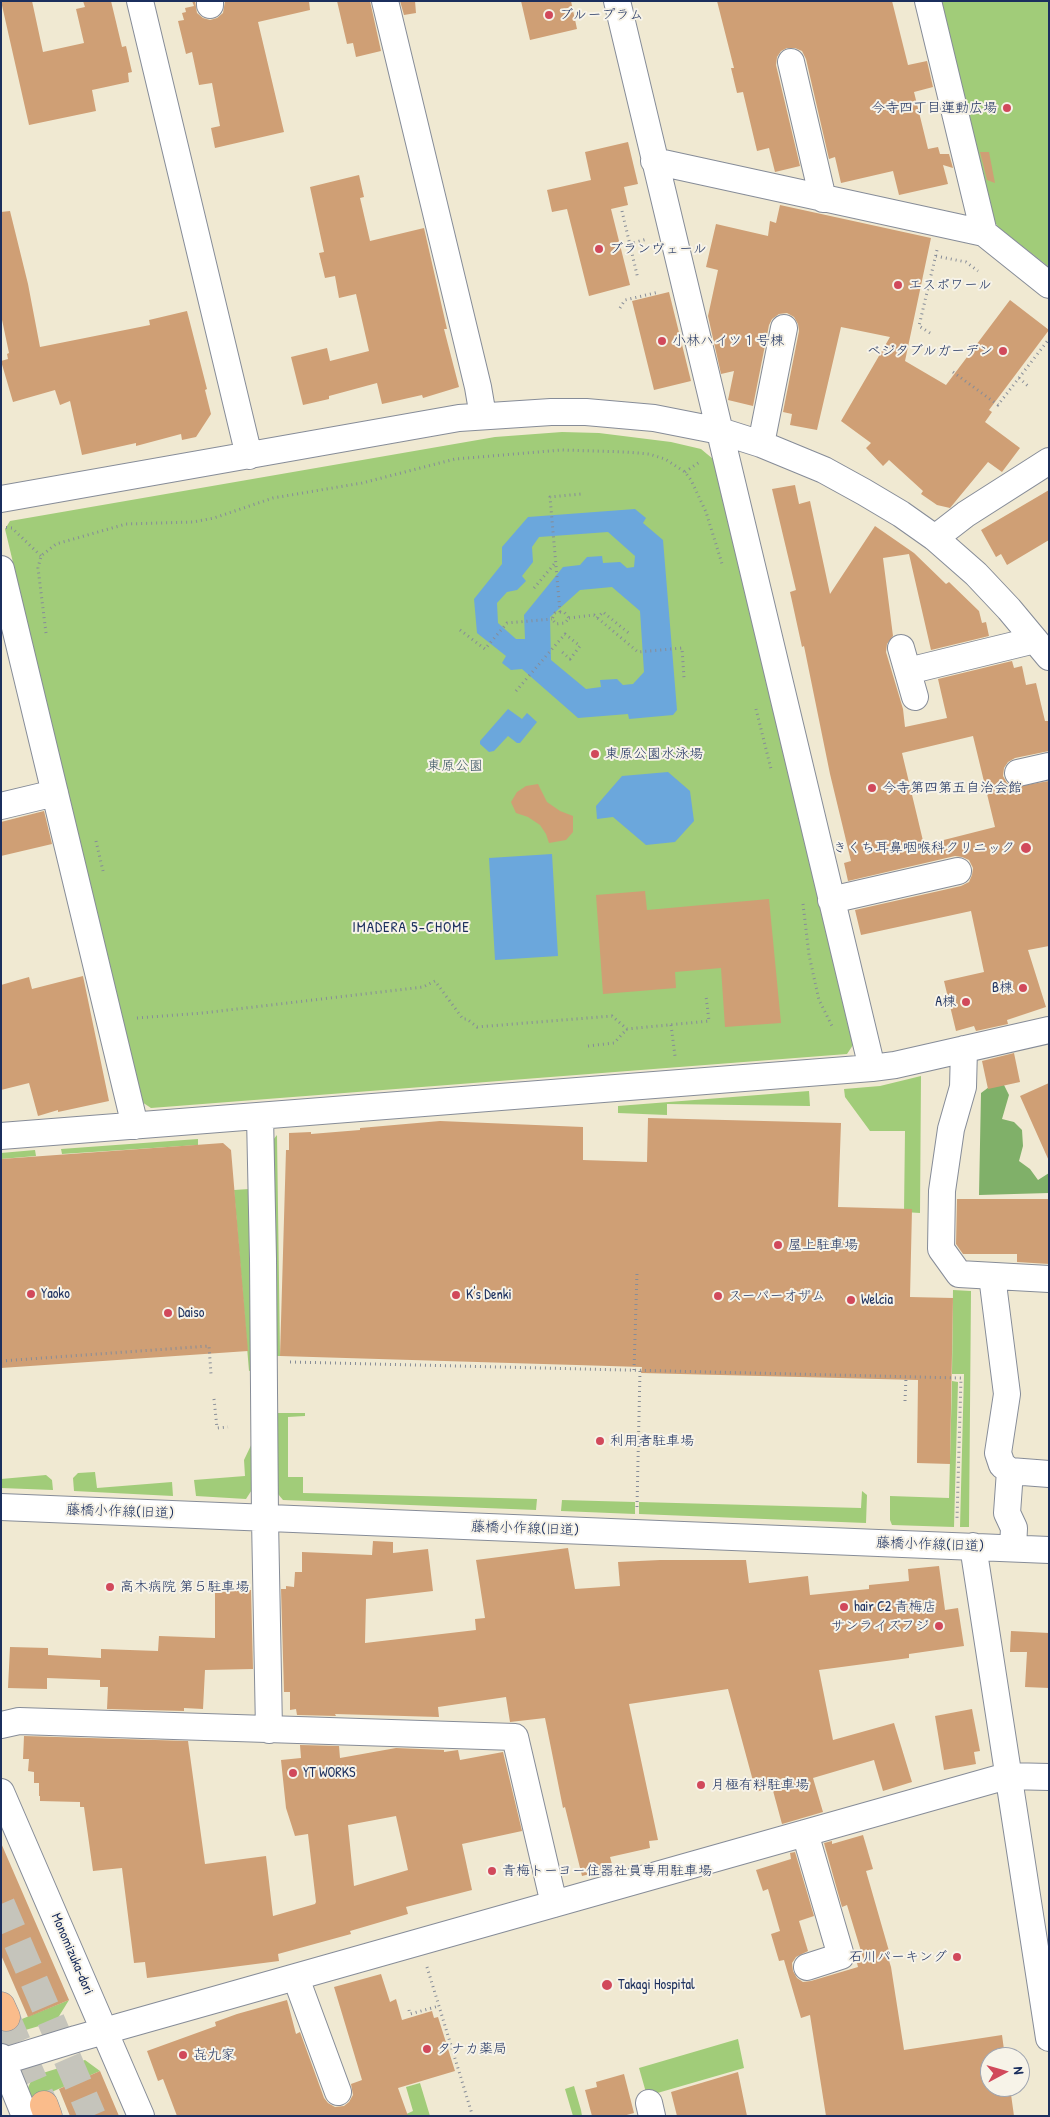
<!DOCTYPE html>
<meta charset="utf-8">
<style>
body{margin:0}
#map{position:relative;width:1050px;height:2117px;overflow:hidden;background:#f0e9d2;font-family:"Patrick Hand",sans-serif}
canvas{display:block}
.frame{position:absolute;inset:0;border:2px solid #1b2f5e;pointer-events:none}
.north{position:absolute;left:980px;top:2047px;width:50px;height:50px;box-sizing:border-box;background:#f7f3e8;border:1px solid #9fa5b1;border-radius:50%;rotate:84deg;font-size:14px;font-weight:700;line-height:20px;text-align:center;color:#1b2f5e}
.north::after{content:'';display:block;margin:auto;width:18px;height:22px;background:#d1495b;clip-path:polygon(50% 0,100% 100%,50% 72%,0 100%)}
</style>
<div id="map">
<canvas width="1050" height="2117"></canvas>
<div class="frame"></div>
<div class="north">N</div>
</div>
<script>
const ctx = document.querySelector('canvas').getContext('2d');
ctx.lineJoin = 'round';
function fillPath(path, color) {
  ctx.fillStyle = color;
  ctx.fill(path, 'evenodd');
}
function toPath(rows) {
  const path = new Path2D();
  for (const r of rows) {
    path.moveTo(r[0], r[1]);
    for (let i = 2; i < r.length; i += 2) path.lineTo(r[i], r[i + 1]);
  }
  return path;
}
function strokePath(path, color, width, dash) {
  ctx.strokeStyle = color;
  ctx.lineWidth = width;
  ctx.lineCap = dash ? 'butt' : 'round';
  ctx.setLineDash(dash || []);
  ctx.stroke(path);
}
function write(font, color, halo, rows, align = 'center') {
  ctx.font = font + ' "Patrick Hand","Klee One",sans-serif';
  ctx.lineWidth = 4;
  ctx.setLineDash([]);
  ctx.textBaseline = 'middle';
  ctx.strokeStyle = halo;
  ctx.fillStyle = color;
  for (const [text, x, y, turn = 0] of rows) {
    ctx.save();
    ctx.translate(x, y);
    ctx.rotate((+turn || 0) * Math.PI / 180);
    ctx.textAlign = isNaN(turn) ? turn : align;
    if (halo) ctx.strokeText(text, 0, 0);
    ctx.fillText(text, 0, 0);
    ctx.restore();
  }
}
fillPath(toPath([
 [941,1,1049,1,1049,267,998,227,991,216],
 [562,432,599,433,671,442,701,449,713,459,853,1045,847,1054,151,1108,142,1102,5,529,10,521,495,437],
 [921,1076,920,1213,904,1212,905,1131,870,1131,845,1097,844,1089,880,1086],
 [809,1091,810,1106,667,1104,667,1115,618,1113,618,1106],
 [277,1135,280,1356,276,1356,273,1140],
 [198,1139,198,1145,62,1154,61,1149],
 [35,1150,36,1156,1,1159,1,1153],
 [249,1189,253,1370,249,1371,234,1190],
 [953,1290,971,1291,969,1527,960,1527,964,1374,952,1374],
 [952,1381,958,1382,954,1527,892,1525,890,1520,890,1496,949,1498],
 [277,1413,305,1413,305,1416,288,1417,288,1477,303,1477,303,1493,537,1499,536,1510,283,1500,278,1494],
 [254,1439,255,1485,246,1499,196,1496,194,1480,245,1476,244,1460],
 [95,1472,97,1488,172,1482,173,1496,74,1491,73,1478,78,1473],
 [46,1475,52,1480,53,1490,1,1488,1,1479],
 [862,1491,867,1495,866,1523,639,1514,639,1502,861,1508],
 [562,1500,635,1502,635,1514,561,1511],
 [69,2000,56,2021,12,2034,2,2027],
 [738,2039,744,2068,647,2096,639,2068],
 [85,2060,100,2071,33,2100,28,2088,33,2076],
 [420,2083,430,2116,402,2116,413,2111,406,2087],
 [574,2086,581,2110,582,2116,573,2116,565,2089]
]), '#a1cc79');
fillPath(toPath([
 [993,1084,1004,1085,1009,1095,1002,1119,1014,1122,1022,1130,1023,1146,1019,1161,1030,1169,1038,1180,1049,1173,1049,1193,979,1195,981,1093]
]), '#80b069');
fillPath(toPath([
 [635,509,646,518,643,523,663,540,677,710,673,715,629,719,628,714,578,718,522,669,511,670,502,663,506,656,477,633,474,599,502,564,502,547,528,517],
 [608,532,635,556,634,567,627,568,620,562,603,563,602,556,587,557,580,565,563,567,524,615,525,639,516,639,498,623,497,603,507,592,517,590,526,581,522,576,533,562,532,547,539,537],
 [612,587,640,611,644,672,633,684,623,685,617,679,600,680,601,687,586,689,551,660,550,617,580,590],
 [508,709,522,719,527,713,537,722,520,743,517,743,508,736,494,751,489,752,480,744,480,741],
 [668,772,690,791,694,821,675,842,646,845,613,817,597,819,596,806,622,776],
 [552,854,558,956,495,960,489,858]
]), '#6ba7dc');
fillPath(toPath([
 [1,1,32,1,43,52,84,43,76,9,85,7,83,1,111,1,122,47,126,46,132,72,128,73,129,82,92,90,96,111,29,125],
 [192,1,195,1,197,13,203,18,210,20,217,18,223,13,225,1,309,1,310,10,258,22,284,132,215,148,211,128,220,126,212,83,199,85,192,52,186,54,178,21,184,20,182,13,186,12,185,8,194,6],
 [337,1,370,1,381,51,356,57,353,43,347,44],
 [400,1,415,1,416,13,404,15],
 [521,1,571,1,577,29,530,40],
 [717,1,892,1,908,65,927,61,933,87,914,92,928,149,938,147,940,154,949,154,953,168,943,165,948,184,899,195,893,171,841,183,835,157,829,159,806,59,802,51,795,48,787,48,781,51,777,57,776,65,800,166,775,172,769,148,757,151,743,92,737,93,731,68,734,68],
 [628,142,638,184,624,187,628,205,611,209,630,285,589,296,567,209,552,212,547,190,591,180,585,152],
 [980,152,989,152,995,183,987,180],
 [359,175,364,197,360,198,370,241,424,228,447,329,444,329,459,387,423,398,422,395,382,404,377,383,329,396,329,399,303,405,291,357,327,348,330,361,369,351,356,294,339,298,335,276,325,278,319,253,324,252,310,187],
 [780,205,931,238,905,361,946,385,1010,300,1049,330,989,410,992,412,985,422,1020,448,1002,472,988,462,950,508,937,505,921,494,923,491,889,460,883,466,866,448,871,443,841,421,890,337,841,327,817,430,790,425,792,414,783,412,799,331,798,324,794,317,787,313,779,314,772,319,769,325,753,406,728,400,734,371,721,374,708,316,718,270,706,267,716,224,768,236,770,221,776,223],
 [10,211,28,284,40,347,150,325,149,320,187,311,207,389,205,390,211,414,196,437,182,440,181,434,136,446,136,443,82,455,70,401,60,405,55,390,13,402,1,361,8,359,7,354,9,353,1,315,1,212],
 [669,292,691,381,654,390,632,301],
 [795,485,799,504,810,501,830,594,875,526,914,553,946,584,949,582,979,611,982,623,986,622,989,636,931,650,909,554,883,558,893,636,887,644,886,652,903,709,905,727,947,718,938,679,1012,661,1014,668,1022,666,1026,685,1036,683,1045,721,1049,721,1049,751,1015,758,1008,762,1004,768,1003,776,1007,783,1014,787,1049,781,1049,946,1028,950,1046,1007,1007,1020,1008,1024,976,1031,974,1026,956,1031,944,981,984,972,971,911,861,935,855,910,961,886,969,882,972,875,973,868,969,860,962,857,955,856,848,881,844,863,851,861,830,774,804,646,802,647,790,592,796,590,772,489],
 [973,736,995,827,924,845,902,753],
 [1049,490,1049,540,1007,565,1001,554,996,557,981,530],
 [538,784,547,802,560,811,573,816,573,832,566,840,549,843,546,834,540,825,528,817,516,813,511,802,517,792,526,786],
 [44,811,52,844,1,856,1,822],
 [645,891,647,910,769,899,781,1023,725,1027,721,968,675,972,676,988,603,994,596,895],
 [83,976,109,1101,58,1112,58,1110,38,1116,29,1083,1,1090,1,985,29,977,32,989],
 [1014,1053,1020,1082,988,1089,982,1061],
 [1049,1083,1049,1161,1020,1096],
 [648,1118,841,1123,838,1207,912,1209,910,1297,953,1298,950,1464,917,1463,918,1380,641,1373,642,1367,280,1356,286,1150,289,1150,289,1133,311,1132,311,1134,360,1130,360,1128,440,1121,583,1127,583,1160,647,1162],
 [223,1143,231,1150,248,1351,1,1368,1,1159],
 [957,1199,1049,1199,1049,1264,1017,1262,1017,1254,963,1254,956,1244],
 [373,1541,393,1542,393,1553,428,1549,433,1591,366,1599,365,1643,476,1630,475,1619,485,1618,476,1560,568,1548,575,1589,620,1586,618,1562,660,1560,746,1560,749,1583,808,1576,810,1595,869,1589,869,1585,909,1581,908,1569,939,1566,945,1610,958,1608,964,1646,909,1654,909,1658,819,1670,833,1740,894,1723,912,1782,883,1791,874,1760,813,1778,823,1812,782,1824,772,1787,756,1792,728,1689,629,1704,658,1840,649,1841,650,1848,610,1857,613,1868,582,1876,565,1807,563,1808,545,1718,510,1722,506,1697,438,1707,439,1717,335,1714,336,1716,297,1715,296,1709,290,1710,290,1692,284,1692,281,1589,286,1589,286,1586,294,1587,295,1572,302,1572,302,1552,372,1555],
 [251,1590,253,1669,205,1670,203,1709,184,1708,184,1711,107,1709,108,1687,100,1687,100,1680,47,1678,47,1689,8,1688,10,1647,48,1648,48,1655,101,1658,101,1649,158,1651,159,1636,215,1638,215,1591],
 [1011,1631,1049,1633,1049,1688,1025,1687,1027,1652,1010,1652],
 [972,1709,980,1751,974,1752,976,1764,944,1770,935,1716],
 [24,1736,188,1741,205,1864,266,1856,273,1916,315,1904,316,1902,308,1834,295,1836,286,1808,281,1760,301,1758,300,1745,339,1746,340,1758,396,1748,444,1750,444,1752,458,1750,460,1760,503,1752,522,1831,462,1844,472,1890,406,1907,408,1914,350,1931,351,1934,278,1954,279,1961,147,1978,145,1962,134,1963,122,1868,93,1871,84,1807,80,1807,80,1802,40,1801,40,1796,39,1796,39,1783,34,1783,34,1772,28,1771,29,1759,23,1759],
 [396,1816,408,1870,354,1886,348,1825],
 [863,1835,873,1869,866,1871,889,1951,886,1951,891,1967,904,2050,1002,2035,1005,2057,990,2057,990,2087,1010,2087,1014,2116,826,2116,810,2015,801,2018,784,1960,779,1961,771,1934,780,1931,768,1889,763,1891,756,1870,791,1859,790,1853,795,1852,814,1916,799,1921,808,1951,796,1957,792,1963,793,1971,797,1978,803,1982,811,1981,858,1967,857,1963,864,1961,847,1905,842,1907,824,1843,832,1841,832,1844],
 [1,1843,69,2000,28,2017,1,1955],
 [381,1974,390,2002,396,1999,402,2020,432,2011,434,2018,438,2017,455,2071,398,2088,408,2116,177,2116,163,2079,158,2081,147,2051,216,2026,215,2022,237,2014,287,2000,296,2034,300,2032,324,2098,328,2103,335,2107,344,2106,349,2102,353,2095,351,2084,362,2080,334,1987],
 [100,2071,119,2116,70,2116,59,2089],
 [738,2072,747,2116,677,2116,671,2092],
 [624,2074,634,2113,623,2116,592,2116,585,2090,597,2087,596,2082]
]), '#cf9f75');
strokePath(toPath([
 [1,1904,92,2116],
 [6,2017,44,2105]
]), '#c5c4bb', 28, [28, 14]);
const minor = toPath([
 [140,1,249,456],
 [210,1,210,5],
 [385,1,478,387,483,416],
 [617,1,872,1068],
 [928,1,984,233],
 [791,62,823,199],
 [654,161,984,233,1049,285],
 [761,444,784,328],
 [1,499,459,418,551,412,586,412,654,418,720,431,761,444,824,470,864,492,901,514,935,538,976,574,1009,609,1049,657],
 [935,538,966,514,1049,461],
 [1,569,135,1126],
 [901,648,915,697],
 [908,671,1035,640],
 [1018,773,1049,766],
 [1,806,55,793],
 [831,900,958,871],
 [964,1049,963,1087,951,1129,942,1191,941,1249,959,1274,1049,1279],
 [260,1116,263,1259,265,1519,269,1730],
 [1,1136,872,1068,895,1065,1049,1030],
 [992,1276,1007,1394,998,1453,1002,1465,1010,1471,1049,1474],
 [1010,1471,1007,1513,1014,1528,1013,1548],
 [1,1507,1049,1550],
 [973,1546,1049,2038],
 [1,1725,19,1721,515,1737,554,1904],
 [1,1792,141,2116],
 [805,1833,841,1956,807,1967],
 [296,1978,338,2092],
 [1,2057,25,2116],
 [1,2062,76,2039,1007,1776,1049,1777],
 [649,2103,652,2116]
]);
const highway = toPath([
 [1,2006,6,2017],
 [44,2105,48,2116]
]);
strokePath(minor, '#868c98', 28);
strokePath(highway, '#868c98', 29);
strokePath(toPath([
 [622,211,638,279],
 [629,244,647,239],
 [936,256,966,262,978,271],
 [620,308,625,300,659,292],
 [1048,325,1049,325],
 [930,333,919,326,937,250],
 [953,372,998,405,1049,339],
 [1019,378,1028,386],
 [685,472,701,461],
 [1,527,12,528,41,556],
 [534,588,556,562],
 [560,612,550,497,581,494],
 [560,612,564,612,569,618,565,623,556,624,552,619,555,613,560,612],
 [569,618,594,615,638,652,682,648,684,678],
 [597,618,603,612,631,635],
 [460,630,485,649,507,623,552,619],
 [46,633,38,568,41,556,56,544,126,524,193,522,214,518,273,498,362,483,455,459,562,450,626,452,649,454,665,459,685,472,691,480,706,512,723,567],
 [516,691,565,634,580,646,570,659,561,651],
 [756,709,771,769],
 [96,841,103,871],
 [803,904,809,955,819,1000,833,1028],
 [137,1018,203,1013,423,987,435,981,463,1019,467,1019,477,1027,612,1016,627,1029,709,1021,706,996],
 [671,1025,675,1056],
 [588,1046,614,1043,627,1029],
 [1,1361,209,1346,211,1374],
 [290,1362,961,1378,957,1519],
 [634,1370,637,1272],
 [214,1399,217,1428,228,1427],
 [905,1401,906,1377],
 [637,1507,640,1370],
 [427,1967,472,2114],
 [409,2010,410,2014,439,2006]
]), '#868c98', 3, [1, 4]);
strokePath(minor, '#fff', 26);
strokePath(highway, '#fabc8b', 28);
for (const [x, y, r, color] of [
 [549,15,5,"#d1495b"],
 [1007,108,5,"#d1495b"],
 [599,249,5,"#d1495b"],
 [898,285,5,"#d1495b"],
 [662,341,5,"#d1495b"],
 [1003,351,5,"#d1495b"],
 [595,754,5,"#d1495b"],
 [872,788,5,"#d1495b"],
 [1026,848,6,"#d1495b"],
 [1023,988,5,"#d1495b"],
 [966,1002,5,"#d1495b"],
 [778,1245,5,"#d1495b"],
 [31,1294,5,"#d1495b"],
 [456,1295,5,"#d1495b"],
 [718,1296,5,"#d1495b"],
 [851,1300,5,"#d1495b"],
 [168,1313,5,"#d1495b"],
 [600,1441,5,"#d1495b"],
 [110,1587,5,"#d1495b"],
 [844,1607,5,"#d1495b"],
 [939,1626,5,"#d1495b"],
 [293,1773,5,"#d1495b"],
 [701,1785,5,"#d1495b"],
 [492,1871,5,"#d1495b"],
 [957,1957,5,"#d1495b"],
 [607,1985,6,"#d1495b"],
 [427,2049,5,"#d1495b"],
 [183,2055,5,"#d1495b"]
]) {
  const dot = new Path2D();
  dot.arc(x, y, r, 0, 2 * Math.PI);
  ctx.fillStyle = color;
  ctx.fill(dot);
  strokePath(dot, '#f7f3e8', 2);
}
write('14px', '#1b2f5e', '#f7f3e8', [
 ["ブループラム",559,15],
 ["今寺四丁目運動広場",997,108,"right"],
 ["ブランヴェール",609,249],
 ["エスポワール",908,285],
 ["小林ハイツ１号棟",672,341],
 ["ベジタブルガーデン",993,351,"right"],
 ["東原公園水泳場",605,754],
 ["今寺第四第五自治会館",882,788],
 ["きくち耳鼻咽喉科クリニック",1015,848,"right"],
 ["B棟",1013,988,"right"],
 ["A棟",956,1002,"right"],
 ["屋上駐車場",788,1245],
 ["Yaoko",41,1294],
 ["K's Denki",466,1295],
 ["スーパーオザム",728,1296],
 ["Welcia",861,1300],
 ["Daiso",178,1313],
 ["利用者駐車場",610,1441],
 ["高木病院 第５駐車場",120,1587],
 ["hair C2 青梅店",854,1607],
 ["サンライズフジ",929,1626,"right"],
 ["YT WORKS",303,1773],
 ["月極有料駐車場",711,1785],
 ["青梅トーヨ－住器社員専用駐車場",502,1871],
 ["石川パーキング",947,1957,"right"],
 ["Takagi Hospital",618,1985],
 ["タナカ薬局",437,2049],
 ["㐂九家",193,2055]
], 'left');
write('14px', '#3c5665', '#f7f3e8', [
 ["東原公園",455,766]
]);
write('14px', '#1b2f5e', '#f7f3e8', [
 ["藤橋小作線(旧道)",120,1512,2],
 ["藤橋小作線(旧道)",525,1529,2],
 ["藤橋小作線(旧道)",930,1545,2],
 ["Monomizuka-dori",72,1954,67]
]);
ctx.letterSpacing = '1px';
write('15px', '#1b2f5e', '#f7f3e8', [
 ["IMADERA 5-CHOME",411,928]
]);
ctx.letterSpacing = '0px';
</script>
